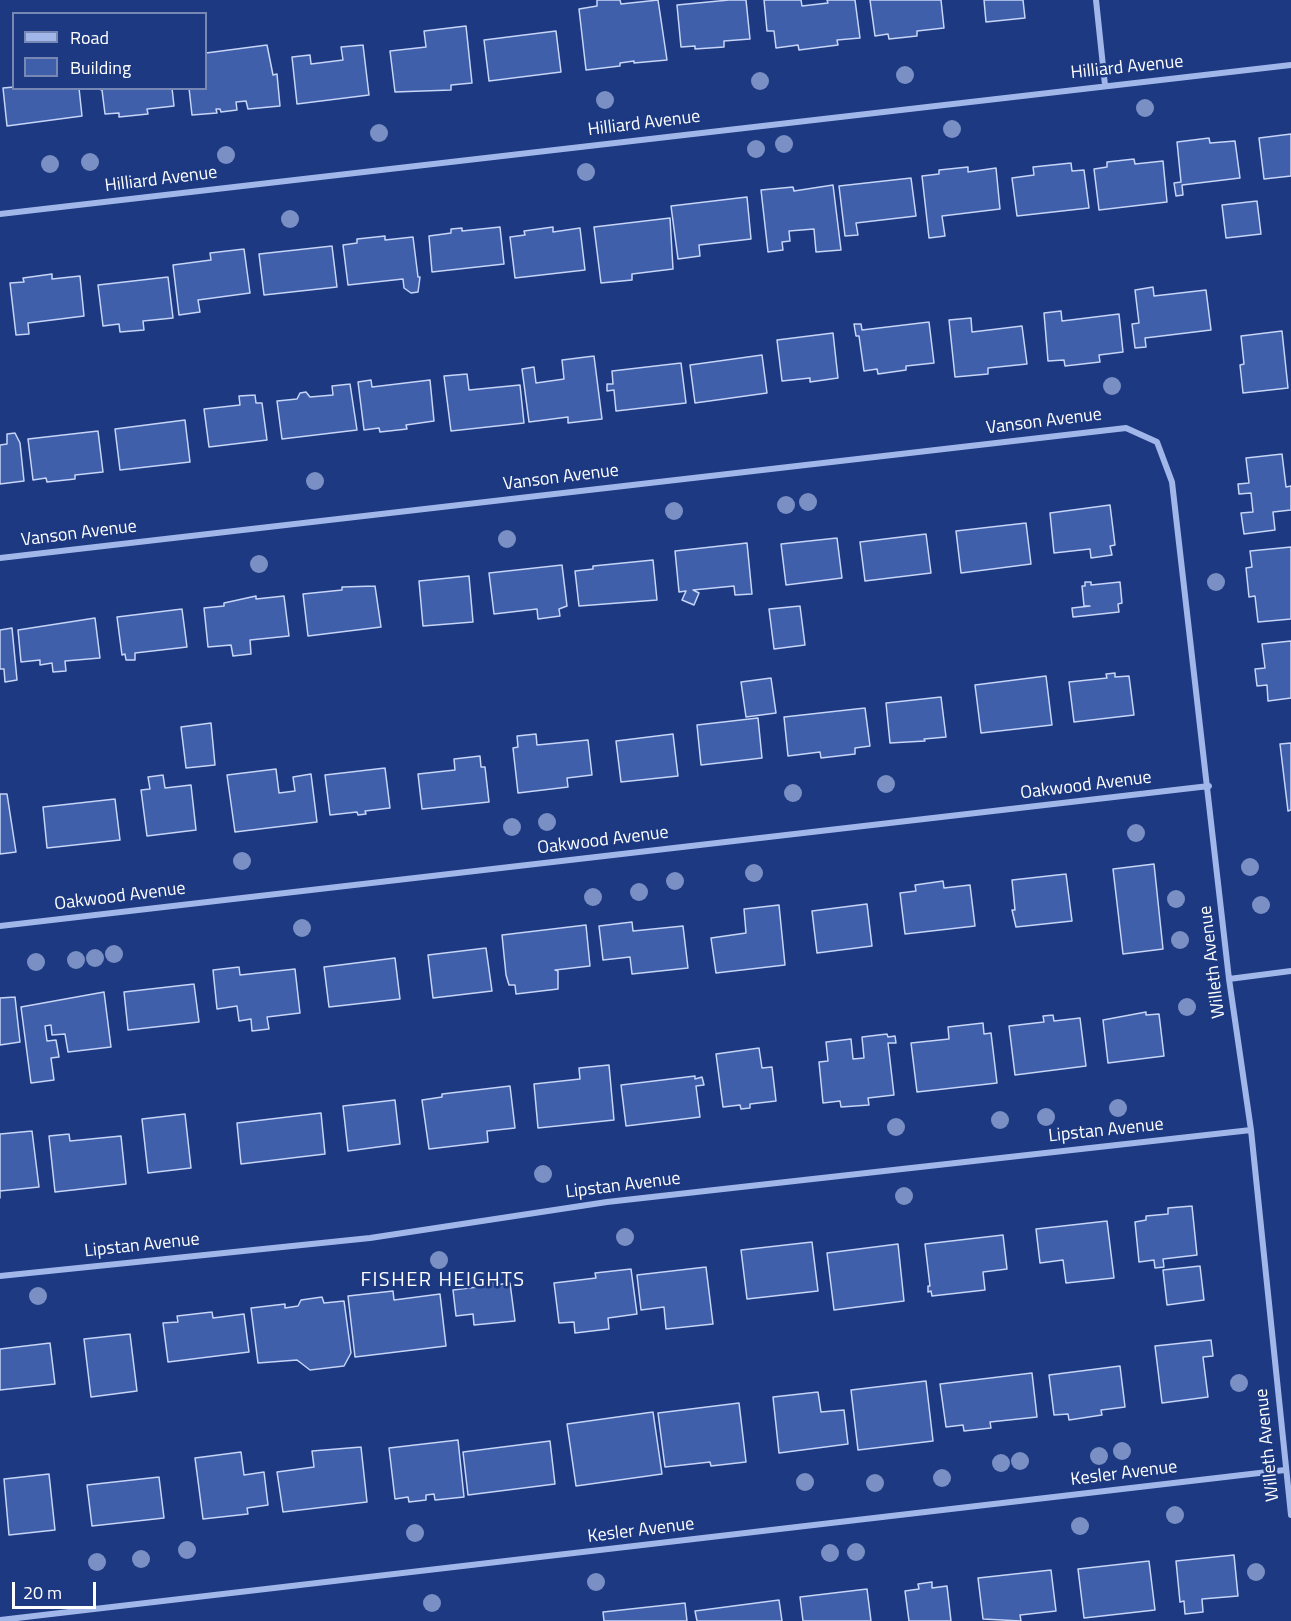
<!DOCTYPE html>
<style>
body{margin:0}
#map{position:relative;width:1291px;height:1621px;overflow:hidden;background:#1c3982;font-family:"Titillium Web",sans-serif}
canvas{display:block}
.legend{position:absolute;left:12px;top:12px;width:195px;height:78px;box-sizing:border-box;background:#1c3982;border:2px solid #7788b4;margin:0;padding:8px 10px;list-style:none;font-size:18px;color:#fff}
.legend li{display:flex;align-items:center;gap:12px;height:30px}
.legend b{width:30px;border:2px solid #7788b4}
.scale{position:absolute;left:12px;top:1582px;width:84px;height:27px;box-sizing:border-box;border:3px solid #fff;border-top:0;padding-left:8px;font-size:18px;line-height:21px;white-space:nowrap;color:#fff;-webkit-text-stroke:4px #1c3982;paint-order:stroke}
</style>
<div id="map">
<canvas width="1291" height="1621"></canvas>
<ul class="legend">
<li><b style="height:8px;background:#a1b7ea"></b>Road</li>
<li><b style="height:16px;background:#405faa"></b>Building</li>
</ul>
<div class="scale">20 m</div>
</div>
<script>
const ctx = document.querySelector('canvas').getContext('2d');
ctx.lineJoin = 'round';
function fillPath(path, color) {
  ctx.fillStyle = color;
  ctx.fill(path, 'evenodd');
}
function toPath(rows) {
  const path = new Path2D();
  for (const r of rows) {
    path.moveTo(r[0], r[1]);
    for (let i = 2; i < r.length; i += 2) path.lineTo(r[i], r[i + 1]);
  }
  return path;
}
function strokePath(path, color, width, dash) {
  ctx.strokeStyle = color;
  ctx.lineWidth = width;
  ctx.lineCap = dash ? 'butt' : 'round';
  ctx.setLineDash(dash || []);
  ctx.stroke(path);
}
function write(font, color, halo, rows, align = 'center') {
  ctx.font = font + ' "Titillium Web",sans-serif';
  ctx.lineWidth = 5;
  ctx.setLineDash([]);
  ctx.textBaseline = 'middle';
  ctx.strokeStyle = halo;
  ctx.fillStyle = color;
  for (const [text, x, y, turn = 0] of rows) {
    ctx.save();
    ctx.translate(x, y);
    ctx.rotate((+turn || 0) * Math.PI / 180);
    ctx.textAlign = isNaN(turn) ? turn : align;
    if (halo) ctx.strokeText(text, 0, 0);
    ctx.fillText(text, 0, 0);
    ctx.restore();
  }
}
const building = toPath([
 [597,0,620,0,621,4,658,0,667,60,634,63,634,61,620,63,620,66,586,70,579,9,597,6,597,0],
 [729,0,746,0,750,39,724,41,724,47,695,49,695,46,681,47,677,5,729,0],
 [764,0,801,0,802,6,828,3,827,0,855,0,860,38,837,40,838,45,799,50,798,45,776,48,774,31,767,31,764,0],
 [870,0,941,0,944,28,917,31,917,36,889,39,888,34,875,36,870,0],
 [984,0,1023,0,1025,18,986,22,984,0],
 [466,26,472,83,451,85,451,90,395,92,390,51,426,47,424,31,466,26],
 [556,31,561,72,489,81,484,40,556,31],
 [267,45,273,75,277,74,280,106,248,109,246,101,236,102,237,110,221,112,220,109,216,109,217,113,192,115,189,88,206,88,206,53,267,45],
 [363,45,369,95,297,104,292,57,310,55,311,64,343,60,341,47,363,45],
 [14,87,79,88,82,116,7,126,3,88,14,87],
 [95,88,172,88,174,106,147,109,148,114,119,117,119,113,105,114,102,90,95,88],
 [1291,134,1291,176,1264,179,1259,138,1291,134],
 [1209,138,1210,143,1235,141,1240,178,1182,185,1183,195,1176,196,1174,183,1181,182,1177,142,1209,138],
 [1134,159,1135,164,1163,161,1167,202,1099,210,1094,169,1107,167,1107,162,1134,159],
 [1071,163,1072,171,1084,170,1089,208,1017,216,1012,178,1034,175,1033,167,1071,163],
 [968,167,968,172,996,168,1000,209,942,216,945,236,929,238,922,176,939,174,939,170,968,167],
 [911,178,916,216,856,223,858,235,845,236,839,186,911,178],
 [833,185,841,250,816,252,814,229,789,231,790,241,782,242,783,250,768,252,761,190,793,187,794,191,833,185],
 [747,197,751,239,699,245,700,256,678,259,671,206,747,197],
 [1257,201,1261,234,1226,238,1222,205,1257,201],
 [670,218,673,269,632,274,632,280,601,283,594,227,670,218],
 [500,227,504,264,432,272,429,236,451,233,451,229,462,228,462,231,500,227],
 [553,227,553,232,580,228,585,270,515,278,510,237,525,235,524,231,553,227],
 [385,236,385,240,413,237,418,277,420,277,418,292,411,293,404,288,403,279,348,285,343,245,357,243,357,239,385,236],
 [332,246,337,287,264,295,259,254,332,246],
 [244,249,250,293,198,300,200,312,179,315,173,265,211,260,210,253,244,249],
 [52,274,52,279,80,276,84,316,28,323,29,334,16,335,10,283,24,282,23,278,52,274],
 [168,277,173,318,143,321,144,330,120,332,119,324,103,326,98,285,168,277],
 [1153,287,1154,296,1206,290,1211,330,1145,338,1146,347,1135,348,1132,324,1139,323,1135,290,1153,287],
 [1061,311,1062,321,1119,314,1123,352,1099,355,1100,362,1065,366,1064,360,1048,361,1044,313,1061,311],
 [971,318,972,332,1022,326,1027,364,988,368,988,374,955,377,949,320,971,318],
 [929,322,934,363,906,366,906,370,878,374,877,369,864,371,859,336,856,336,854,324,861,324,862,330,929,322],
 [1282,331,1288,388,1243,393,1240,365,1244,364,1241,336,1282,331],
 [833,333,838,378,810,382,810,378,782,381,777,340,833,333],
 [762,355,767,393,695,403,690,365,762,355],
 [594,356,602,419,568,423,568,417,529,422,522,369,534,367,536,383,564,379,562,360,594,356],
 [681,363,686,403,616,411,614,390,607,391,607,384,613,384,612,371,681,363],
 [467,374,469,390,520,385,524,423,451,431,444,376,467,374],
 [371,380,372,387,430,380,434,421,406,425,407,429,380,432,379,428,364,430,358,382,371,380],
 [350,384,357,430,282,439,277,401,297,399,300,393,306,392,310,397,333,395,332,386,350,384],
 [255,395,256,403,262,403,267,440,209,447,204,409,240,405,239,396,255,395],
 [185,420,190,462,120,470,115,429,185,420],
 [98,431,103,472,75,475,75,479,47,482,46,478,33,480,28,439,98,431],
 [15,433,20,443,24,481,0,484,0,445,7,444,7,434,15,433],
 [1282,454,1286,487,1291,486,1291,510,1273,512,1275,530,1244,534,1241,513,1253,512,1251,493,1239,494,1238,484,1249,483,1246,458,1282,454],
 [1110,505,1115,545,1110,546,1112,555,1091,558,1090,549,1054,553,1050,513,1110,505],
 [1026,523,1031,564,961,573,956,531,1026,523],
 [926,534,931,573,865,581,860,542,926,534],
 [837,538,842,578,786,585,781,544,837,538],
 [747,543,752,594,735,595,734,586,693,590,699,593,694,605,682,600,686,591,679,592,675,551,747,543],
 [1291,547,1291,619,1258,622,1255,596,1249,597,1246,568,1252,567,1250,551,1291,547],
 [653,560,657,600,579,606,575,571,593,569,593,566,653,560],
 [562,565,567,606,559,609,560,616,538,619,537,609,494,614,489,573,562,565],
 [469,576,473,622,423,626,419,581,469,576],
 [1085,582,1091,582,1091,585,1120,582,1122,603,1118,604,1119,612,1073,617,1072,608,1090,606,1084,606,1082,586,1085,586,1085,582],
 [375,586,381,627,308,636,303,594,342,590,342,587,375,586],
 [256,596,256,599,284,596,289,636,250,640,251,654,233,656,231,645,208,647,204,608,224,606,224,603,256,596],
 [800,606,805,645,774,649,769,609,800,606],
 [182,609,187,647,135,653,135,660,126,660,125,654,122,655,117,617,182,609],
 [95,618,100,658,65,661,66,671,53,672,52,663,40,665,40,660,21,662,18,630,95,618],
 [12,628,17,680,5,682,4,669,0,669,0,630,12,628],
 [1291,641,1291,698,1268,701,1267,685,1257,686,1255,669,1265,668,1262,644,1291,641],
 [1115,673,1115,677,1129,676,1134,715,1074,722,1069,682,1107,678,1106,674,1115,673],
 [1046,676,1052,725,981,733,975,685,1046,676],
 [771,678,776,713,746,717,741,682,771,678],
 [941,697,946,737,924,739,925,741,890,743,886,703,941,697],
 [865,708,870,746,855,748,855,754,821,758,820,752,788,756,784,717,865,708],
 [758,718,762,758,701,765,697,725,758,718],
 [211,723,215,765,186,768,181,727,211,723],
 [536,734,537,745,588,740,592,775,567,778,568,787,518,793,513,748,518,747,517,736,536,734],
 [673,734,678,776,621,782,616,741,673,734],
 [1291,743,1291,810,1288,811,1280,744,1291,743],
 [480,756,481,767,485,767,489,802,422,809,418,774,455,770,454,759,480,756],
 [385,768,390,808,365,811,366,814,358,815,357,812,330,815,325,775,385,768],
 [276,769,279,793,295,791,293,777,311,774,317,822,235,832,227,775,276,769],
 [163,775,165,788,191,785,196,830,147,836,141,790,150,789,148,777,163,775],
 [0,794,7,794,16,852,0,854,0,794],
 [115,799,120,840,47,848,43,807,115,799],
 [1154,864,1163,949,1123,954,1113,869,1154,864],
 [1066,874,1072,921,1016,927,1012,910,1015,910,1012,880,1066,874],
 [943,881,944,888,970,885,975,926,905,934,900,893,916,891,915,885,943,881],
 [867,904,872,946,817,953,812,911,867,904],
 [779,905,785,965,716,973,711,938,746,933,744,909,779,905],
 [632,922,633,931,683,926,688,968,632,974,630,957,603,960,599,926,632,922],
 [586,925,590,966,555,970,558,971,558,989,516,994,515,985,509,985,506,975,502,935,586,925],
 [486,948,492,991,433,998,428,955,486,948],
 [395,958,400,999,329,1007,324,967,395,958],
 [239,967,240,975,295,969,300,1013,267,1017,269,1029,252,1031,251,1019,239,1021,237,1006,217,1009,213,970,239,967],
 [194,984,199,1022,128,1030,124,992,194,984],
 [104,992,111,1047,68,1052,65,1034,52,1035,51,1025,45,1026,47,1041,56,1040,59,1057,51,1058,54,1080,31,1083,21,1007,104,992],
 [15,997,20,1042,0,1045,0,998,15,997],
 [1146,1012,1146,1015,1159,1014,1164,1056,1108,1063,1103,1020,1146,1012],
 [1053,1015,1054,1021,1080,1018,1086,1066,1015,1075,1009,1026,1044,1022,1043,1016,1053,1015],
 [983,1023,984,1034,991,1033,997,1083,917,1092,911,1043,949,1039,948,1027,983,1023],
 [887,1034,888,1037,895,1036,896,1043,888,1043,894,1095,868,1098,869,1105,841,1107,840,1101,823,1103,819,1062,828,1061,826,1042,851,1039,853,1059,864,1058,862,1037,887,1034],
 [759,1048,762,1068,772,1067,776,1101,750,1104,750,1108,741,1109,740,1105,723,1107,716,1054,759,1048],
 [609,1065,614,1120,538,1128,534,1084,580,1079,579,1068,609,1065],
 [695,1076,695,1079,702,1077,704,1085,696,1086,700,1117,626,1126,621,1085,695,1076],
 [510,1086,515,1128,487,1131,488,1142,429,1149,422,1100,442,1097,442,1094,510,1086],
 [395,1100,400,1144,348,1151,343,1106,395,1100],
 [321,1113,325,1154,241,1164,237,1123,321,1113],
 [185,1114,191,1168,148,1173,142,1119,185,1114],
 [32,1131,39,1187,0,1191,0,1198,0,1134,32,1131],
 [69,1134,70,1141,121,1136,126,1184,55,1192,49,1136,69,1134],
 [1192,1206,1197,1255,1163,1259,1164,1267,1155,1268,1154,1260,1139,1262,1135,1222,1146,1220,1146,1216,1168,1214,1168,1208,1192,1206],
 [1107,1221,1114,1278,1066,1283,1063,1260,1040,1263,1036,1229,1107,1221],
 [1003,1235,1007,1269,983,1272,985,1290,932,1296,931,1291,928,1292,928,1286,930,1286,925,1244,1003,1235],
 [812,1242,818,1291,747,1299,741,1250,812,1242],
 [898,1244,904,1301,834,1310,827,1253,898,1244],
 [1200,1266,1204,1300,1167,1305,1163,1270,1200,1266],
 [706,1267,713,1324,666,1329,664,1307,641,1310,637,1275,706,1267],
 [631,1269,637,1314,608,1318,609,1329,575,1333,574,1322,559,1323,554,1283,596,1278,595,1273,631,1269],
 [495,1282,495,1285,510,1283,515,1321,474,1325,473,1314,456,1316,453,1290,486,1286,486,1283,495,1282],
 [393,1291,394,1300,440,1294,446,1346,355,1357,348,1296,393,1291],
 [322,1297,324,1303,344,1301,351,1353,344,1366,310,1370,297,1360,258,1363,251,1308,285,1304,285,1308,298,1306,301,1300,322,1297],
 [212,1312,213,1318,244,1314,249,1352,168,1362,163,1323,178,1322,177,1316,212,1312],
 [130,1334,137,1391,91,1397,84,1339,130,1334],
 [1211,1340,1213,1356,1203,1357,1208,1397,1162,1403,1155,1346,1211,1340],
 [50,1343,55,1384,0,1390,0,1349,50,1343],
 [1120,1366,1125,1407,1101,1410,1102,1415,1069,1420,1068,1414,1054,1415,1049,1375,1120,1366],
 [1032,1373,1037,1417,990,1422,991,1428,964,1431,963,1425,946,1427,940,1384,1032,1373],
 [926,1381,933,1441,858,1450,851,1390,926,1381],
 [818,1392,821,1412,844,1410,848,1444,779,1453,773,1397,818,1392],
 [739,1403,746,1462,711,1466,710,1462,665,1467,658,1413,739,1403],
 [653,1412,662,1474,576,1486,567,1424,653,1412],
 [458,1440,464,1497,435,1500,434,1494,426,1495,426,1500,409,1502,408,1497,395,1499,389,1448,458,1440],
 [550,1441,555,1484,468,1495,463,1452,550,1441],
 [361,1447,367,1502,283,1512,277,1472,314,1467,312,1451,361,1447],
 [241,1452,244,1475,264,1472,268,1505,247,1508,248,1514,203,1519,195,1458,241,1452],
 [49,1474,55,1530,9,1535,4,1479,49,1474],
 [159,1477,164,1518,92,1526,87,1485,159,1477],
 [1234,1555,1238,1596,1202,1599,1203,1612,1185,1614,1184,1601,1180,1602,1176,1561,1234,1555],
 [1149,1561,1155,1610,1084,1618,1078,1569,1149,1561],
 [1051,1570,1056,1611,1020,1615,1021,1621,983,1619,978,1578,1051,1570],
 [932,1582,932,1588,947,1586,951,1621,909,1621,905,1591,919,1589,918,1584,932,1582],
 [867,1589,871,1621,803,1621,800,1597,867,1589],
 [779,1600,782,1621,697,1621,695,1611,779,1600],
 [685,1603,687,1621,604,1621,603,1612,685,1603]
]);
fillPath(building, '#405faa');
strokePath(building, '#c6d5f8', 1.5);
strokePath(toPath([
 [1096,0,1105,85],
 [0,214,1291,65],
 [0,558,1126,428,1157,442,1172,482,1229,979,1251,1130,1291,1515],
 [0,926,1209,786],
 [1229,979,1291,971],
 [0,1276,370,1238,607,1202,1251,1130],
 [0,1620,1285,1470]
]), '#a1b7ea', 6);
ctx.fillStyle = '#7a8fc3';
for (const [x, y] of [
 [905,75],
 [760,81],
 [605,100],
 [1145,108],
 [952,129],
 [379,133],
 [784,144],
 [756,149],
 [226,155],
 [90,162],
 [50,164],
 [586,172],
 [290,219],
 [1112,386],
 [315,481],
 [808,502],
 [786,505],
 [674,511],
 [507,539],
 [259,564],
 [1216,582],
 [886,784],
 [793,793],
 [547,822],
 [512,827],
 [1136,833],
 [242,861],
 [1250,867],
 [754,873],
 [675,881],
 [639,892],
 [593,897],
 [1176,899],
 [1261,905],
 [302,928],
 [1180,940],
 [114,954],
 [95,958],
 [76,960],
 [36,962],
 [1187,1007],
 [1118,1108],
 [1046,1117],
 [1000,1120],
 [896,1127],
 [543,1174],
 [904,1196],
 [625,1237],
 [439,1260],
 [38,1296],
 [1239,1383],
 [1122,1451],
 [1099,1456],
 [1020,1461],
 [1001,1463],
 [942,1478],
 [805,1482],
 [875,1483],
 [1175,1515],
 [1080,1526],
 [415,1533],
 [187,1550],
 [856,1552],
 [830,1553],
 [141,1559],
 [97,1562],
 [1256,1572],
 [596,1582],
 [432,1603]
]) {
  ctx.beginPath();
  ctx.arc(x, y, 9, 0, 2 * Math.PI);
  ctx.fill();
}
write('18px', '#fff', '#1c3982', [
 ["Hilliard Avenue",1127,68,-6],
 ["Hilliard Avenue",644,124,-7],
 ["Hilliard Avenue",161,180,-7],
 ["Vanson Avenue",1044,422,-7],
 ["Vanson Avenue",561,478,-7],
 ["Vanson Avenue",79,534,-7],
 ["Oakwood Avenue",1086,786,-7],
 ["Oakwood Avenue",603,841,-7],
 ["Oakwood Avenue",120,897,-7],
 ["Willeth Avenue",1213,962,-97],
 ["Lipstan Avenue",1106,1131,-6],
 ["Lipstan Avenue",623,1186,-7],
 ["Lipstan Avenue",142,1246,-6],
 ["Willeth Avenue",1268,1445,-96],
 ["Kesler Avenue",1124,1474,-7],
 ["Kesler Avenue",641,1531,-7]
]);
ctx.letterSpacing = '1.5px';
write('20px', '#fff', '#1c3982', [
 ["FISHER HEIGHTS",443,1281]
]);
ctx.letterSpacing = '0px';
</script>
